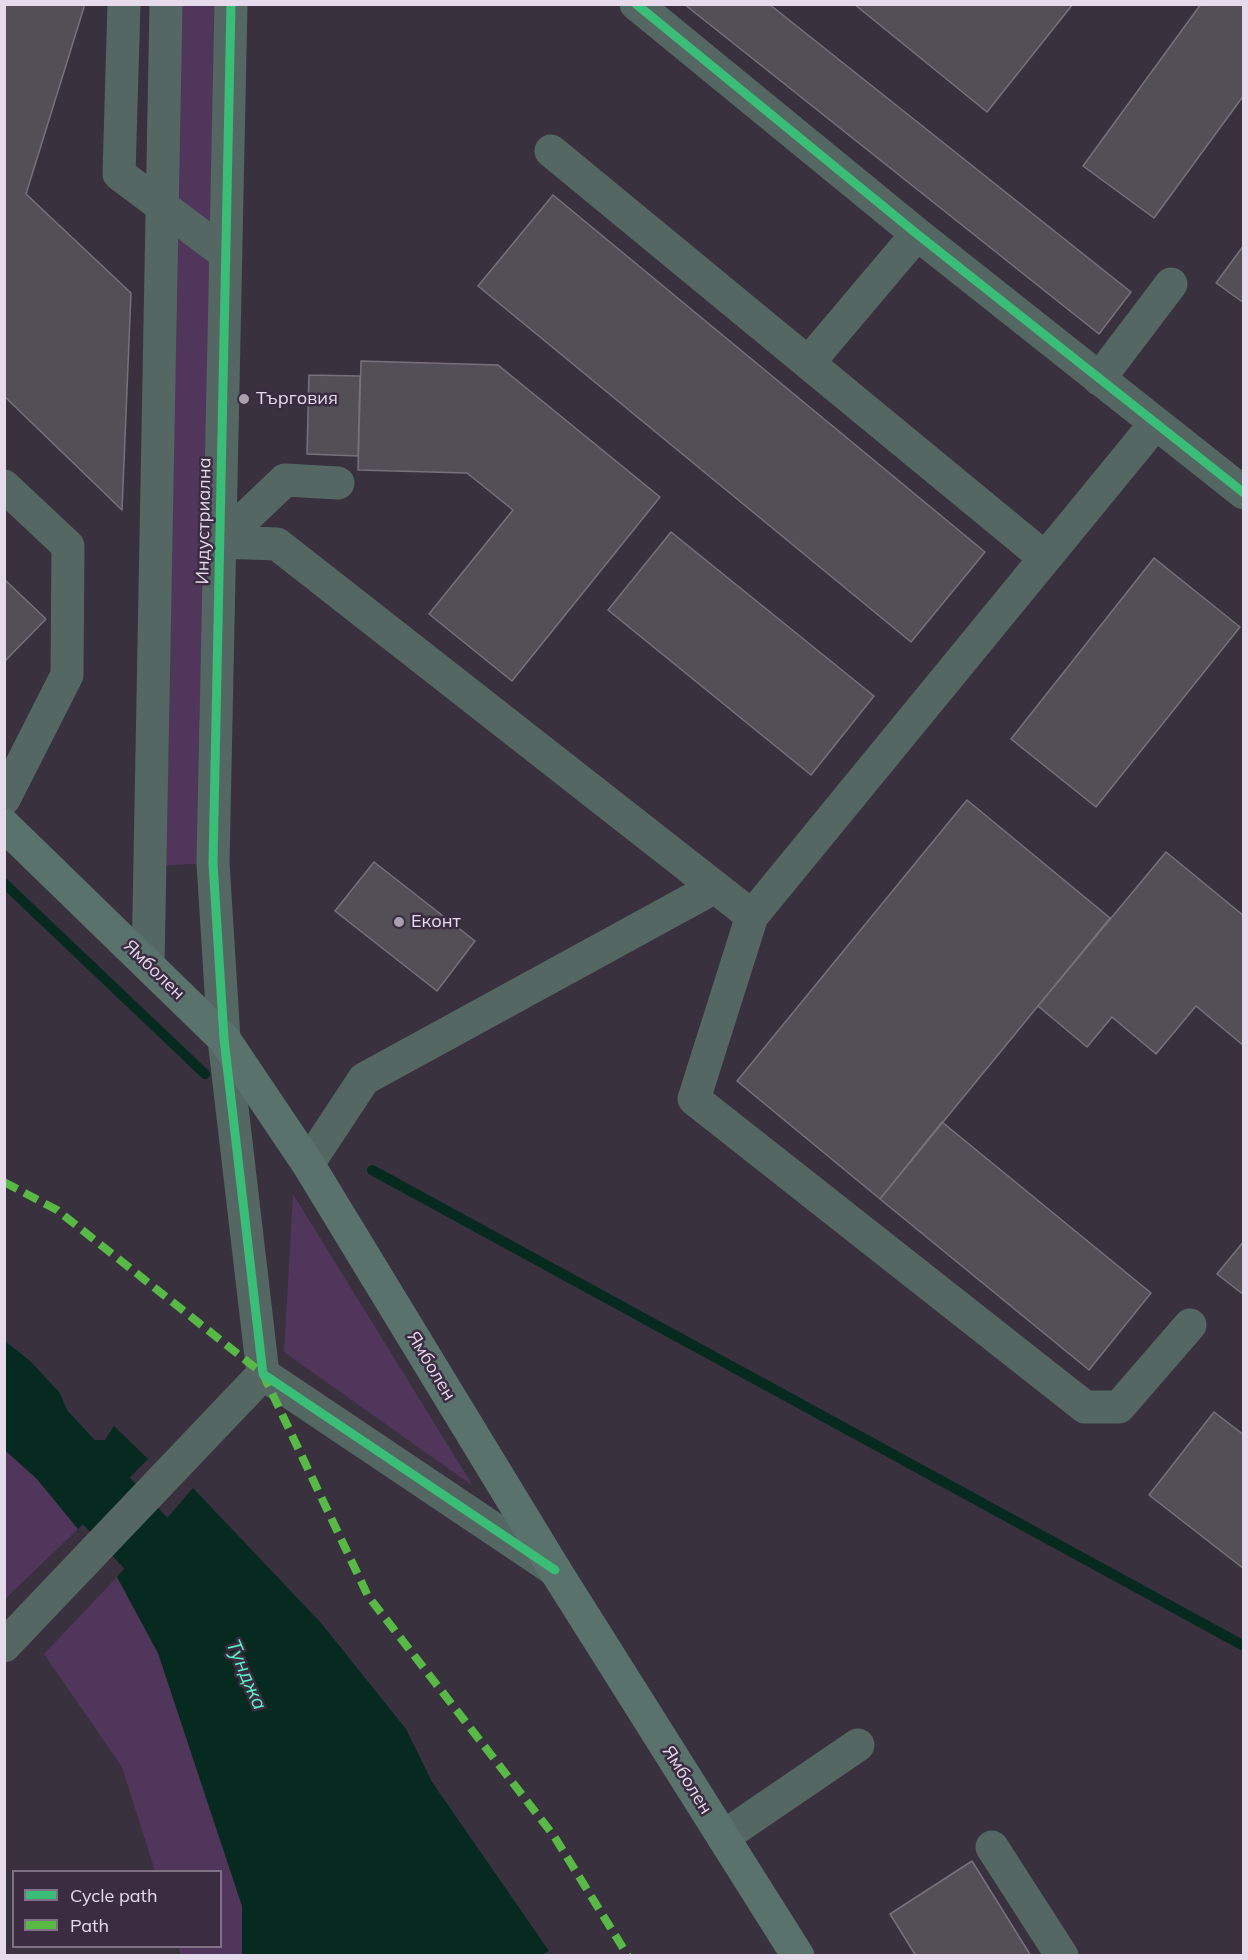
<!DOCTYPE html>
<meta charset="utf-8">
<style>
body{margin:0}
#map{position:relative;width:1248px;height:1960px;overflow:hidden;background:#39313d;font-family:Mulish,sans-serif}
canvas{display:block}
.frame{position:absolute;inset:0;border:6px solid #e5dbea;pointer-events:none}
.legend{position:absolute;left:12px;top:1870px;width:210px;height:78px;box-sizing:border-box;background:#3b2c42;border:2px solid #7f7285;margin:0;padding:8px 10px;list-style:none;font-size:18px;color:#e5dbea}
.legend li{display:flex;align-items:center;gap:12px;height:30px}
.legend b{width:30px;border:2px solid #7f7285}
</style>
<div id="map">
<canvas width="1248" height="1960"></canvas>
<div class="frame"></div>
<ul class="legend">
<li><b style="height:8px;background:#3abd76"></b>Cycle path</li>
<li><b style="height:8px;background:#58b947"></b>Path</li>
</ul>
</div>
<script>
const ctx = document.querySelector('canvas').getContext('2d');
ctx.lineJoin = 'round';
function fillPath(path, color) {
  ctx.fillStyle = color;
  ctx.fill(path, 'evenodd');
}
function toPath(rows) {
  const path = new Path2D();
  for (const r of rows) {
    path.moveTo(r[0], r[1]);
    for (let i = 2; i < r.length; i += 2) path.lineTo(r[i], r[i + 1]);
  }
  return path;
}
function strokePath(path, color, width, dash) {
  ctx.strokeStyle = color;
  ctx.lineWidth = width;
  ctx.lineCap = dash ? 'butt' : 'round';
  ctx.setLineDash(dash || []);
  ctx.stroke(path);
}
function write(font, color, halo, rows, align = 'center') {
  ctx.font = font + ' Mulish,sans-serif';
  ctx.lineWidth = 5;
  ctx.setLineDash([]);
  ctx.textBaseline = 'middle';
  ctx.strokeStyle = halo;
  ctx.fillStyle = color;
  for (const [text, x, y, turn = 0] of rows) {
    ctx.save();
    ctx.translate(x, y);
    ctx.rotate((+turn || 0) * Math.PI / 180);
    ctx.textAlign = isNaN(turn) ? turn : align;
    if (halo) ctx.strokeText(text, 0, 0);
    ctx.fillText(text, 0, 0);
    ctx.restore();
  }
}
fillPath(toPath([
 [166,5,231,5,213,863,149,866],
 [293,1194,473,1486,284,1352],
 [4,1450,37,1479,78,1529,5,1599],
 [117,1577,158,1653,242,1906,242,1955,181,1955,178,1947,220,1946,220,1872,155,1871,122,1767,44,1654]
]), '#50365b');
fillPath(toPath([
 [5,1341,30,1361,60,1393,79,1440,105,1440,114,1426,148,1459,78,1529,37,1479,5,1450],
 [193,1488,321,1623,406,1729,432,1782,549,1951,539,1956,242,1955,242,1906,158,1653,117,1577]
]), '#062920');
strokePath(toPath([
 [4,883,205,1074],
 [372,1170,1244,1646]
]), '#062920', 10);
strokePath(toPath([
 [4,1391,208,1610]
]), '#062920', 66);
const building = toPath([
 [4,4,85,4,26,194,131,293,122,510,4,396,4,4],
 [684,4,769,4,1131,292,1099,334,684,4],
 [854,4,1073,4,987,112,854,4],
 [1201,4,1244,4,1244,95,1154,218,1083,166,1201,4],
 [553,195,985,552,911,642,478,286,553,195],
 [1244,245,1244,303,1216,283,1244,245],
 [361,361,498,365,660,497,512,681,429,614,513,510,467,473,358,470,361,361],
 [309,375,360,376,358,456,307,454,309,375],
 [671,532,874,696,811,775,608,610,671,532],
 [1154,558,1240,627,1096,807,1011,739,1154,558],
 [4,579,46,619,4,662,4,579],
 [967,800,1110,918,880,1199,737,1081,967,800],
 [1166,852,1244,916,1244,1046,1196,1006,1156,1054,1112,1017,1087,1047,1038,1006,1166,852],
 [374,862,475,941,437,991,335,911,374,862],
 [942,1122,1151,1293,1089,1370,880,1199,942,1122],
 [1244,1241,1244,1295,1217,1274,1244,1241],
 [1214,1412,1244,1435,1244,1569,1149,1495,1214,1412],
 [972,1861,1031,1956,916,1956,890,1914,972,1861]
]);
fillPath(building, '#544e57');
strokePath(building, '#78717c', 1.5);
strokePath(toPath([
 [124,4,119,174,226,254],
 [231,4,213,863,224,1039,263,1374,555,1570],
 [636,4,917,234,1244,493],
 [551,151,1045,558],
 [809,362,917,234],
 [1099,379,1171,284],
 [1155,424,752,916,694,1099,1085,1407,1119,1407,1190,1325],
 [338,483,285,480,220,542,277,544,752,916],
 [4,486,68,546,67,675,4,799],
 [148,965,166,4],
 [308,1164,364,1079,715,887],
 [4,1646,263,1374],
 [723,1837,858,1745],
 [992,1847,1062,1956]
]), '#556763', 33);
strokePath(toPath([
 [4,825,224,1039,308,1164,555,1570,798,1956]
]), '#59726c', 33);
strokePath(toPath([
 [4,1182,57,1210,263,1374,368,1596,554,1836,628,1956]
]), '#58b947', 8, [15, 8]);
strokePath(toPath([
 [231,4,213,863,224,1039,263,1374,555,1570],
 [636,4,917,234,1244,493]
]), '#3abd76', 9);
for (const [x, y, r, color] of [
 [244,399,6,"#a9a0ad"],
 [399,922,6,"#a9a0ad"]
]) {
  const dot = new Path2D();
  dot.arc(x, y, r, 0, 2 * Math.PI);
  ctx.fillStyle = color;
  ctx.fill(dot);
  strokePath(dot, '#3b2c42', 2);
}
write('18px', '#e5dbea', '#3b2c42', [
 ["Търговия",256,399],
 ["Еконт",411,922]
], 'left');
write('18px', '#e5dbea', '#3b2c42', [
 ["Индустриална",204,521,-89],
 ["Ямболен",154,970,44],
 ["Ямболен",431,1366,59],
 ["Ямболен",687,1780,58]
]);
write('italic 20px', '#57f7c6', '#3b2c42', [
 ["Тунджа",246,1675,67]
]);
</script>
